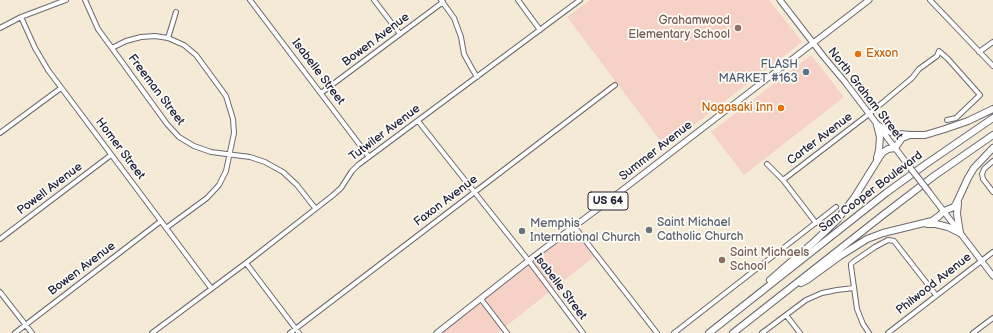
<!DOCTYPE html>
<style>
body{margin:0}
canvas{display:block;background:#f4ead5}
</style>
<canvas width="993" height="333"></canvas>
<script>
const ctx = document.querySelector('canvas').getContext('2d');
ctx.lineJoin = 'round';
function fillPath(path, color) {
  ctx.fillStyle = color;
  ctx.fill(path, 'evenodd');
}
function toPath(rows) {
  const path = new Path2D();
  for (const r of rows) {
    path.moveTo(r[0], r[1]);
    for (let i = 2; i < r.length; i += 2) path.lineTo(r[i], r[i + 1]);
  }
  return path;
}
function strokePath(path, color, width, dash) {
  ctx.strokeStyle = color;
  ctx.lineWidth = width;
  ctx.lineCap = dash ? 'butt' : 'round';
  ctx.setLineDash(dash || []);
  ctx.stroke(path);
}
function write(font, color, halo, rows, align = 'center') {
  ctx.font = font + ' "Balsamiq Sans",sans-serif';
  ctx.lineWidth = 3.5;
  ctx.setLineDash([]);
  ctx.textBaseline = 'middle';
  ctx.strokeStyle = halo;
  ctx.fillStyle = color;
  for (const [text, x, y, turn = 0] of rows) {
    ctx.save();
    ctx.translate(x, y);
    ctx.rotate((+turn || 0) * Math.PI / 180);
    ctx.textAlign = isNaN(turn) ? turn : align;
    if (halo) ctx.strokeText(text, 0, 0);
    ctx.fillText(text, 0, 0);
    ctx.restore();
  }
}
fillPath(toPath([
 [590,0,769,0,802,42,665,147,567,17],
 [811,55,844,97,744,175,711,132],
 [574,226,596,255,505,327,497,333,437,333]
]), '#f6d1c5');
const minor = toPath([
 [85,0,98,29,167,124,179,137,194,146,211,152,250,157,265,162,283,172,297,185,315,208],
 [250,0,369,157],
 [374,0,400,34],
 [441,0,454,18,461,37,464,54,471,67,477,77],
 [518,0,540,30],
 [930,0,993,66],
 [21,17,35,48,48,70,211,288],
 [0,28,21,17,66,0],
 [168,38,176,12],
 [112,48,126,41,141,37,155,36,168,38,184,45,196,55,226,96,233,119,234,133,226,171,219,185,207,198,166,228],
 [979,52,993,42],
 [321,93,443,2],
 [418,121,529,261,583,333],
 [0,133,61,88],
 [993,161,984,169,982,174,983,179,993,192],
 [767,164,783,180,816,223],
 [783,180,869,114,912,78,919,69,937,56,939,51,948,59,980,95,956,118,947,120],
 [574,226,657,333],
 [0,239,111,155],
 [246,263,299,333],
 [0,292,32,333],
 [481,299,507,333],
 [786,315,800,333],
 [15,333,161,221],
 [152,333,246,263,332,196,341,188,352,171,358,165,580,0],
 [290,333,615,85],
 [674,333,836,207],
 [762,333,806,300,822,293,837,290,854,288],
 [869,333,863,324,857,309,851,266,851,264,853,262,875,247,888,240,894,241,936,295],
 [888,333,993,252],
 [973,333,993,318]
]);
const major = toPath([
 [780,0,824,57,845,82,908,165],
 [929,192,993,276],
 [437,333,541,251,603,205,869,0]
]);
const highway = toPath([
 [877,125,888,131,899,134,910,135,925,135,945,129,968,121,993,109],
 [877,158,879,150,880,137,877,125],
 [958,203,957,214,960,233],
 [927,224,936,224,948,227,960,233],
 [770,280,815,241,837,220,854,198,882,153,888,149,895,148,902,138,910,135],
 [801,283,807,280,840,256,867,239,883,233,932,221,939,216,944,211,954,207,956,204,968,178,974,168,993,148],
 [709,333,886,193,926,164,993,118],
 [733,333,883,215,934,176,993,135]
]);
strokePath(minor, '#6c6871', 6);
strokePath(major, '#6c6871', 7);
strokePath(highway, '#6c6871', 8);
strokePath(minor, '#fff', 4);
strokePath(major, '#fff', 5);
strokePath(highway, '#fff', 6);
const majorBridge = toPath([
 [908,165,929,192]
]);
strokePath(majorBridge, '#6c6871', 7, []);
strokePath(majorBridge, '#fff', 5);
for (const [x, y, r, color] of [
 [738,28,4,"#8d6e63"],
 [858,54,4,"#e8710a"],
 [806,72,4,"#5c6f8a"],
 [781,108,4,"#e8710a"],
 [649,230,4,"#6b7280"],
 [522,231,4,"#6b7280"],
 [722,260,4,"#8d6e63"]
]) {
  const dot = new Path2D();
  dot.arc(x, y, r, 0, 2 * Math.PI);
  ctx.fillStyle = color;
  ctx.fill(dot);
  strokePath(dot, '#fdfcf7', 1.5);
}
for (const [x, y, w] of [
 [608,201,40]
]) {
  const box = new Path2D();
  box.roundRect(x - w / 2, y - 9, w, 18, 3);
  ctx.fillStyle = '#fdfcf7';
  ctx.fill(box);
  strokePath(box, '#22223b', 1);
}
write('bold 11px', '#22223b', null, [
 ["US 64",608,201]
]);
write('12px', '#785e54', '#fdfcf7', [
 ["Grahamwood",730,21],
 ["Elementary School",730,35],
 ["Saint Michaels",730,253,"left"],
 ["School",730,267,"left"]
], 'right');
write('12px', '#22223b', '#fdfcf7', [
 ["Bowen Avenue",376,40,-37],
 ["Isabelle Street",318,72,53],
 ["Freeman Street",156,90,53],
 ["North Graham Street",865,94,52],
 ["Tutwiler Avenue",385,133,-37],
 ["Carter Avenue",820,139,-37],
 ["Homer Street",120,149,53],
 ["Summer Avenue",656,151,-38],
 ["Powell Avenue",50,189,-37],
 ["Sam Cooper Boulevard",871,192,-37],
 ["Faxon Avenue",446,201,-37],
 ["Bowen Avenue",82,269,-37],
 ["Philwood Avenue",934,284,-38],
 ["Isabelle Street",560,287,53]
]);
write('12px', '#c56008', '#fdfcf7', [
 ["Exxon",866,54],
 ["Nagasaki Inn",773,108,"right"]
], 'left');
write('12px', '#4e5e75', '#fdfcf7', [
 ["FLASH",798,65],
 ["MARKET #163",798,79]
], 'right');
write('12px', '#5b616d', '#fdfcf7', [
 ["Saint Michael",657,223],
 ["Catholic Church",657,237],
 ["Memphis",530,224],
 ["International Church",530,238]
], 'left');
</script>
